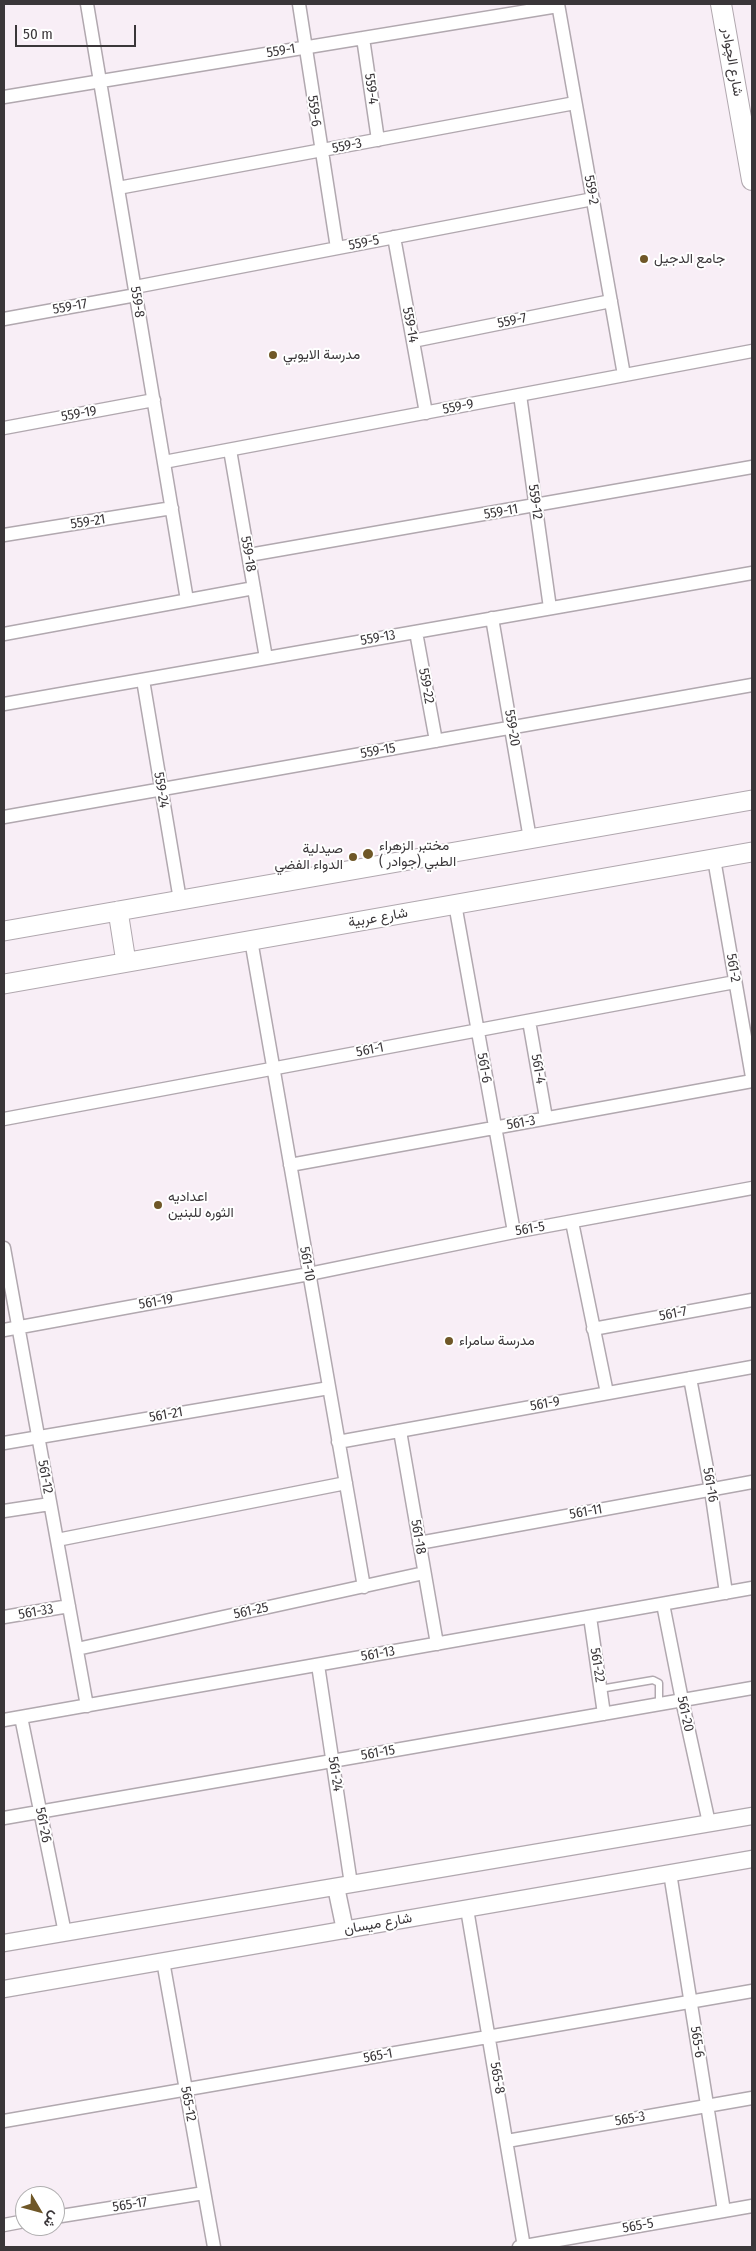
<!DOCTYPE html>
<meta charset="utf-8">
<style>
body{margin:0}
#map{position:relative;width:756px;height:2251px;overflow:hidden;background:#f8eef6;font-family:"Fira Sans Condensed",Vazirmatn,sans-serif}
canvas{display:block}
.frame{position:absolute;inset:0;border:5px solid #3a3639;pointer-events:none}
.north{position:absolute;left:15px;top:2186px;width:50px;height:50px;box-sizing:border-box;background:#fff;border:1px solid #b0afb0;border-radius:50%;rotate:127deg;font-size:14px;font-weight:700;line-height:20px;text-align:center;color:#3a3639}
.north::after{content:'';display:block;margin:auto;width:18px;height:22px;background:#6f5727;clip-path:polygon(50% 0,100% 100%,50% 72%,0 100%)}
.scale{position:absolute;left:15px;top:25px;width:121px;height:22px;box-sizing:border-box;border:2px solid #3a3639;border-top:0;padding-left:6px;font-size:15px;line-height:18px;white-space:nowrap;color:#3a3639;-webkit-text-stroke:4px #fff;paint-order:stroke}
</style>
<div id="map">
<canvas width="756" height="2251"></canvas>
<div class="frame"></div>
<div class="north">ش</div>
<div class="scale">50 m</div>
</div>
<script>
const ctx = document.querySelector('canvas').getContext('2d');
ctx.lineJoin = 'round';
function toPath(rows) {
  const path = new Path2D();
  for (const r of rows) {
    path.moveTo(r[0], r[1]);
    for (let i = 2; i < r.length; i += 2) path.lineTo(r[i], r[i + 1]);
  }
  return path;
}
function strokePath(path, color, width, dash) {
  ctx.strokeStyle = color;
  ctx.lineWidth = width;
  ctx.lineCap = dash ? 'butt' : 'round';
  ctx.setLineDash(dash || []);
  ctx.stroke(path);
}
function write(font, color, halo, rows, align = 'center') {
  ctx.font = font + ' "Fira Sans Condensed",Vazirmatn,sans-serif';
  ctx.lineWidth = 4;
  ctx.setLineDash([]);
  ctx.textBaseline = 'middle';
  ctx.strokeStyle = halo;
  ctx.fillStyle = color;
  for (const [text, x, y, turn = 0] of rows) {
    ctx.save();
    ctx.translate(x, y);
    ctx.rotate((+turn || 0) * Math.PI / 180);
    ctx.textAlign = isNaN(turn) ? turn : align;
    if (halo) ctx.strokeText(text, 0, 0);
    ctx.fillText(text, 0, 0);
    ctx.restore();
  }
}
const service = toPath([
 [600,1689,653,1680,659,1683,659,1704]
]);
const minor = toPath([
 [87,4,187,600],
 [299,4,337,248],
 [558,4,624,375],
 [363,38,378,140],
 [4,97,558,6],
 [118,188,575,103],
 [394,237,426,413],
 [135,287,593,199],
 [4,319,136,295],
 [413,341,611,301],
 [520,395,550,608],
 [4,428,154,400],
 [230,450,266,658],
 [164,462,752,351],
 [4,535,172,508],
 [249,555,752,467],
 [492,618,530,839],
 [416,632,436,741],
 [4,634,254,588],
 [143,680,180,900],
 [4,704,752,573],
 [4,817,752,685],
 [714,859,752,1077],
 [455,904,514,1232],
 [251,940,364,1587],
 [529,1021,546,1118],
 [4,1119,735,982],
 [290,1165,752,1081],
 [572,1222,607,1393],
 [4,1248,87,1706],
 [593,1329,752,1300],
 [4,1330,309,1274,514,1232,752,1188],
 [690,1378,711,1490,726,1593],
 [400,1431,437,1644],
 [338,1442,752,1367],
 [4,1443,329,1388],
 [4,1511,50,1504],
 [57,1540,346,1483],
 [419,1543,752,1482],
 [663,1604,682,1700,709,1823],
 [4,1617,69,1606],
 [590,1617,604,1714],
 [77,1649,424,1573],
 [318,1665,351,1884],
 [21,1717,65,1933],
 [4,1720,752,1588],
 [4,1818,752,1688],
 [670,1873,724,2211],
 [467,1909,524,2247],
 [163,1961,214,2247],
 [4,2121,752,1991],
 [507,2141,752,2098],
 [55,2217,204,2193],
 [4,2225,25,2221],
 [519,2247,752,2206]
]);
const tertiary = toPath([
 [336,1887,345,1930],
 [4,1943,752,1816],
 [4,1989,752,1859]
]);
const secondary = toPath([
 [118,911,126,962],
 [4,931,752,800],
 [4,984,752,852]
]);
const primary = toPath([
 [721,4,752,180]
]);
strokePath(service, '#b1a8af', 9);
strokePath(minor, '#b1a8af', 15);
strokePath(tertiary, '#b1a8af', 19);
strokePath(secondary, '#b1a8af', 21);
strokePath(primary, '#b1a8af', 22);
strokePath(service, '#fff', 6);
strokePath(minor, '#fff', 12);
strokePath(tertiary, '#fff', 16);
strokePath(secondary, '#fff', 19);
strokePath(primary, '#fff', 20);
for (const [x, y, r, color] of [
 [644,259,5,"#6f5727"],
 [273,355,5,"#6f5727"],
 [368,854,6,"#6f5727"],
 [353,857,5,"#6f5727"],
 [158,1205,5,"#6f5727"],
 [449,1341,5,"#6f5727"]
]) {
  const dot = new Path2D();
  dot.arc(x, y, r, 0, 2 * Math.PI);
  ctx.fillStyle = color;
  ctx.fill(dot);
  strokePath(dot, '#fff', 2);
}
write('14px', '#3a3639', '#fff', [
 ["559-1",281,51,-9],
 ["شارع الچوادر",732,62,80],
 ["559-4",371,89,82],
 ["559-6",314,111,82],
 ["559-3",347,146,-11],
 ["559-2",591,190,80],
 ["559-5",364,243,-11],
 ["559-8",137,302,81],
 ["559-17",70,307,-10],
 ["559-7",512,321,-12],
 ["559-14",410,325,79],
 ["559-9",458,407,-11],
 ["559-19",79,414,-10],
 ["559-12",535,502,82],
 ["559-11",501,512,-10],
 ["559-21",88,522,-9],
 ["559-18",248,554,80],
 ["559-13",378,638,-10],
 ["559-22",426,686,80],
 ["559-20",512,728,80],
 ["559-15",378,751,-10],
 ["559-24",161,790,81],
 ["شارع عربية",378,918,-10],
 ["561-2",733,968,80],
 ["561-1",370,1050,-11],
 ["561-6",484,1068,80],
 ["561-4",538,1069,80],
 ["561-3",521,1123,-10],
 ["561-5",530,1229,-9],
 ["561-10",307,1264,80],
 ["561-19",156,1302,-10],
 ["561-7",673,1314,-11],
 ["561-9",545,1404,-10],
 ["561-21",166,1415,-10],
 ["561-12",45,1477,80],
 ["561-16",710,1485,80],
 ["561-11",586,1512,-10],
 ["561-18",418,1537,80],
 ["561-25",251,1611,-12],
 ["561-33",36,1612,-10],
 ["561-13",378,1654,-10],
 ["561-22",597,1665,81],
 ["561-20",685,1714,78],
 ["561-15",378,1753,-10],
 ["561-24",335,1774,81],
 ["561-26",43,1825,79],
 ["شارع ميسان",378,1924,-10],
 ["565-6",697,2042,81],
 ["565-1",378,2056,-10],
 ["565-8",497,2078,80],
 ["565-12",188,2104,80],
 ["565-3",630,2119,-10],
 ["565-17",130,2205,-9],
 ["565-5",638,2226,-10]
]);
write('14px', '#3a3639', '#fff', [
 ["جامع الدجيل",654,259],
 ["مدرسة الايوبي",283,355],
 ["مختبر الزهراء",379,846],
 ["الطبي (جوادر )",379,862],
 ["صيدلية",343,849,"right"],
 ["الدواء الفضي",343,865,"right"],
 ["اعداديه",168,1197],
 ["الثوره للبنين",168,1213],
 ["مدرسة سامراء",459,1341]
], 'left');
</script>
